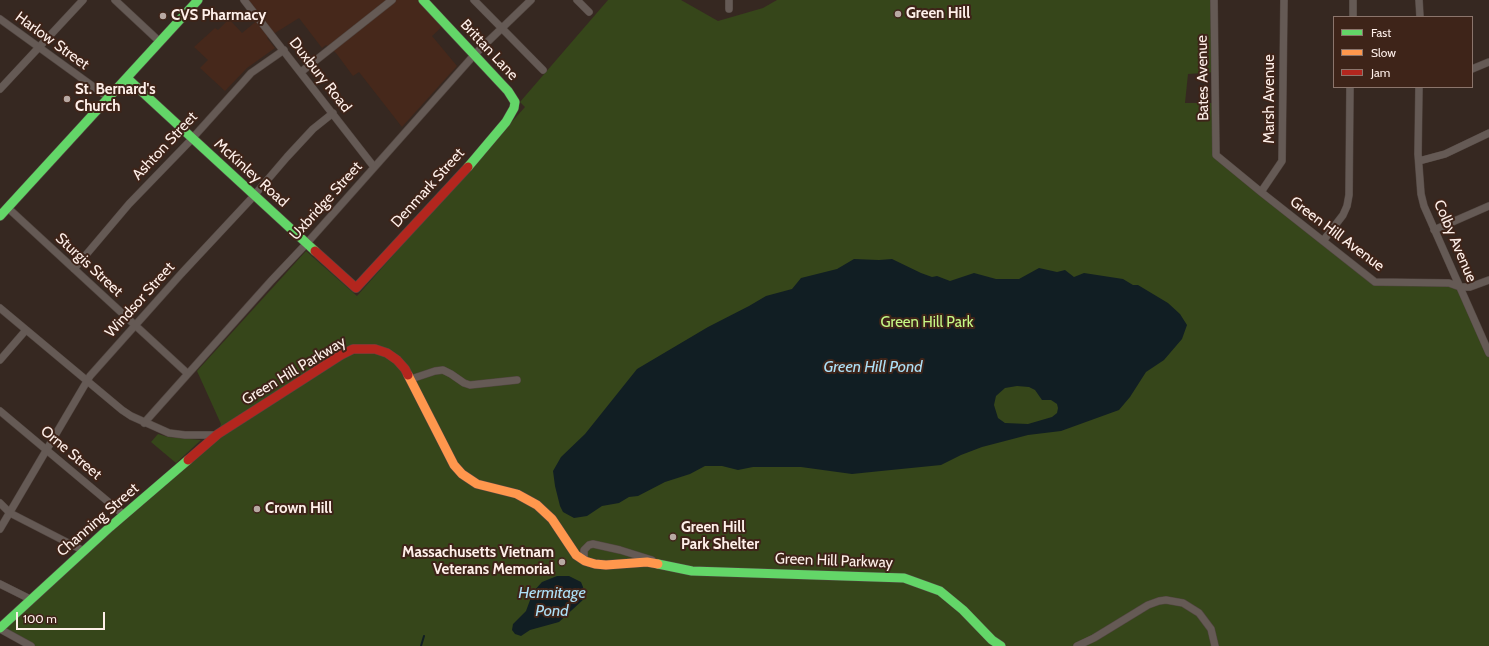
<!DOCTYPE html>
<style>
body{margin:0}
#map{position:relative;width:1489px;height:646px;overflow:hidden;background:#362821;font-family:Cabin,sans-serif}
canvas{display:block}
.legend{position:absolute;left:1333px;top:16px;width:140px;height:72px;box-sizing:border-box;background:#3e2419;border:1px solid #8b756c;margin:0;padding:5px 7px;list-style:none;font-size:12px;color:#feefe9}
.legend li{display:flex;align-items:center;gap:8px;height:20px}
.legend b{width:20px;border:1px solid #8b756c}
.scale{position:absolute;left:16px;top:612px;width:89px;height:18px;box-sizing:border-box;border:2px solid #feefe9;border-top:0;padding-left:5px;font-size:12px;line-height:14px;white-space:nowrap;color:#feefe9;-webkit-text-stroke:3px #3e2419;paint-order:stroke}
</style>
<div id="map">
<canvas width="1489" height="646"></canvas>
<ul class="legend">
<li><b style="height:5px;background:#63d668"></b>Fast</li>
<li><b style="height:5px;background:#ff974d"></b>Slow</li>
<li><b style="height:5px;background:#b3261e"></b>Jam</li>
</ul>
<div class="scale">100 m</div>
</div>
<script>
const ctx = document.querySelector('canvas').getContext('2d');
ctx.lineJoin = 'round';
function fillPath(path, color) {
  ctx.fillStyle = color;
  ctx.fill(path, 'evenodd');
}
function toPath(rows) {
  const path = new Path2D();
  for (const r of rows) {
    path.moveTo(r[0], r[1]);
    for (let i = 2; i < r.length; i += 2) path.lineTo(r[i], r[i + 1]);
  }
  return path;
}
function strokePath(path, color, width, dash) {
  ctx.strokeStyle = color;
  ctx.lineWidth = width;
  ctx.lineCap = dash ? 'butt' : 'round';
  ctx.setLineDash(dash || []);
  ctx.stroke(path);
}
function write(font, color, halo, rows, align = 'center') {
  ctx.font = font + ' Cabin,sans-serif';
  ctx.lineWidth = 4;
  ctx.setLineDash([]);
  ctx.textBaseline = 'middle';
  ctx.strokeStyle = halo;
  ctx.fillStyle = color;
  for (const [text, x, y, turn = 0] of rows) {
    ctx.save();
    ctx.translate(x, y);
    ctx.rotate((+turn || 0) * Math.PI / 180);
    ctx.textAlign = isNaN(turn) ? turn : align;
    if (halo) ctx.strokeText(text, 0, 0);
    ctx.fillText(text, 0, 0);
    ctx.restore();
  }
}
fillPath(toPath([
 [244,0,423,0,445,24,432,36,457,66,402,127,359,72,353,76,336,53,326,45,322,48,299,18,267,38,275,48,247,68,225,91,200,68,208,60,194,47,215,28,218,30,229,19,242,33,259,19]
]), '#46281b');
fillPath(toPath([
 [608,0,681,0,718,21,763,8,777,0,1214,0,1216,72,1188,74,1185,103,1216,103,1217,155,1375,282,1460,287,1489,353,1489,646,31,646,0,628,217,435,221,424,197,371,306,251,357,296,525,107,520,102],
 [158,434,168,437,201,440,176,463,151,442]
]), '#36461a');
fillPath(toPath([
 [854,259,879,260,892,259,921,273,932,277,937,276,950,281,974,273,996,279,1019,279,1039,268,1057,272,1065,270,1074,277,1084,273,1123,279,1133,285,1138,285,1168,303,1180,314,1187,325,1182,339,1164,360,1146,372,1130,397,1119,410,1061,431,1028,435,982,447,961,455,941,465,881,471,852,474,801,467,753,467,738,470,722,466,705,466,690,474,665,482,638,496,629,497,619,503,602,506,587,516,574,518,563,512,560,506,555,486,553,471,561,457,585,434,637,369,708,327,749,306,766,296,792,289,801,278,837,269],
 [1017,386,1029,387,1035,390,1042,400,1051,400,1057,404,1058,408,1057,413,1052,417,1028,424,1005,423,998,418,994,405,996,396,1005,388],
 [557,576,569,576,581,582,583,587,585,598,559,622,530,630,521,636,515,634,512,630,513,624,526,611,533,592,542,582]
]), '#111e23');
strokePath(toPath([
 [421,646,424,636]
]), '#111e23', 2);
const street = toPath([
 [115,0,160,42],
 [244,0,374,167],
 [474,0,543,70],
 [577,0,589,12],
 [729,0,729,9],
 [1214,0,1216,155,1261,192,1375,282,1449,283,1460,287,1470,287,1489,280],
 [1419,0,1420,17],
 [1353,17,1353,0],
 [0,19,109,98],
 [1472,69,1489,62],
 [301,72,392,0],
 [1419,87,1418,154,1421,194,1424,206,1489,353],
 [0,89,83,0],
 [1419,161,1445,154,1489,133],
 [1261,192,1282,161,1284,0],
 [8,208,187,373],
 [1434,230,1489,206],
 [1323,241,1343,215,1347,206,1349,195,1350,87],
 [74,269,129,204,189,142,243,82,251,73,284,50],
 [0,308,122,410,131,416,169,433,185,435,217,435],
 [0,360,26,330],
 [411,379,435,371,443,370,451,374,464,383,470,385,517,380],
 [0,411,124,515],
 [144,423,271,281,307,243,475,54,531,0],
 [0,503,10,513,84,551],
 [0,529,90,376,181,274,251,199,287,157,313,129,333,113],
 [585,561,584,556,584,550,589,545,593,544,620,550,652,560],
 [0,584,30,599],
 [0,629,31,646],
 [1077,646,1094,638,1148,605,1159,601,1166,600,1183,603,1199,613,1211,629,1215,646]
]);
const fast = toPath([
 [423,0,508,91,515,102,514,108,506,122,468,167],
 [127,78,315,251],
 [0,216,198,0],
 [658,564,692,571,904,578,940,591,963,610,992,640,1001,646],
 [0,628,110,527,188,460]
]);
const slow = toPath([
 [408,375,454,465,462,474,477,484,517,494,537,505,552,519,576,555,585,561,595,564,606,565,647,562,658,564]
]);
const jam = toPath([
 [315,251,356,288,468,167],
 [188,460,218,434,341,355,353,349,375,349,387,353,397,360,405,369,408,375]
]);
strokePath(street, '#524641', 8);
strokePath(fast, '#524641', 10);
strokePath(slow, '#524641', 10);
strokePath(jam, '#524641', 10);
strokePath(street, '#655a55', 7);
strokePath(fast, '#63d668', 9);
strokePath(slow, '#ff974d', 9);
strokePath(jam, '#b3261e', 9);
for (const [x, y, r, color] of [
 [898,14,4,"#b8a9a3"],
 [163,16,4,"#b8a9a3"],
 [67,99,4,"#b8a9a3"],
 [257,509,4,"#b8a9a3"],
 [673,537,4,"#b8a9a3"],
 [562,562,4,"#b8a9a3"]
]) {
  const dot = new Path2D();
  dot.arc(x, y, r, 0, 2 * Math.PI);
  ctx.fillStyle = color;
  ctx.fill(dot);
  strokePath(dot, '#3e2419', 1.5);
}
write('bold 15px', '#feefe9', '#3e2419', [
 ["Green Hill",906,14],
 ["CVS Pharmacy",171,16],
 ["St. Bernard's",75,90],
 ["Church",75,107],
 ["Crown Hill",265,509],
 ["Green Hill",681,528],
 ["Park Shelter",681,545],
 ["Massachusetts Vietnam",554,553,"right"],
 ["Veterans Memorial",554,570,"right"]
], 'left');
write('15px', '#feefe9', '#3e2419', [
 ["Harlow Street",52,41,36],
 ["Brittan Lane",489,50,47],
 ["Duxbury Road",320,75,52],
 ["Bates Avenue",1203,78,-91],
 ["Marsh Avenue",1270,99,-90],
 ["Ashton Street",165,146,-47],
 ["McKinley Road",251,173,42],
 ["Denmark Street",428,188,-48],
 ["Uxbridge Street",326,201,-48],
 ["Green Hill Avenue",1337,234,37],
 ["Colby Avenue",1455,241,67],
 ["Sturgis Street",89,265,43],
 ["Windsor Street",140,300,-48],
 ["Green Hill Parkway",294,371,-31],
 ["Orne Street",71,453,40],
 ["Channing Street",98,520,-41],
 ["Green Hill Parkway",834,561,2]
]);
write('15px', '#c6f885', '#3e2419', [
 ["Green Hill Park",927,323]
]);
write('italic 16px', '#ade0f7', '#3e2419', [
 ["Green Hill Pond",873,367],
 ["Hermitage",552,593],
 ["Pond",552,611]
]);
</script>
